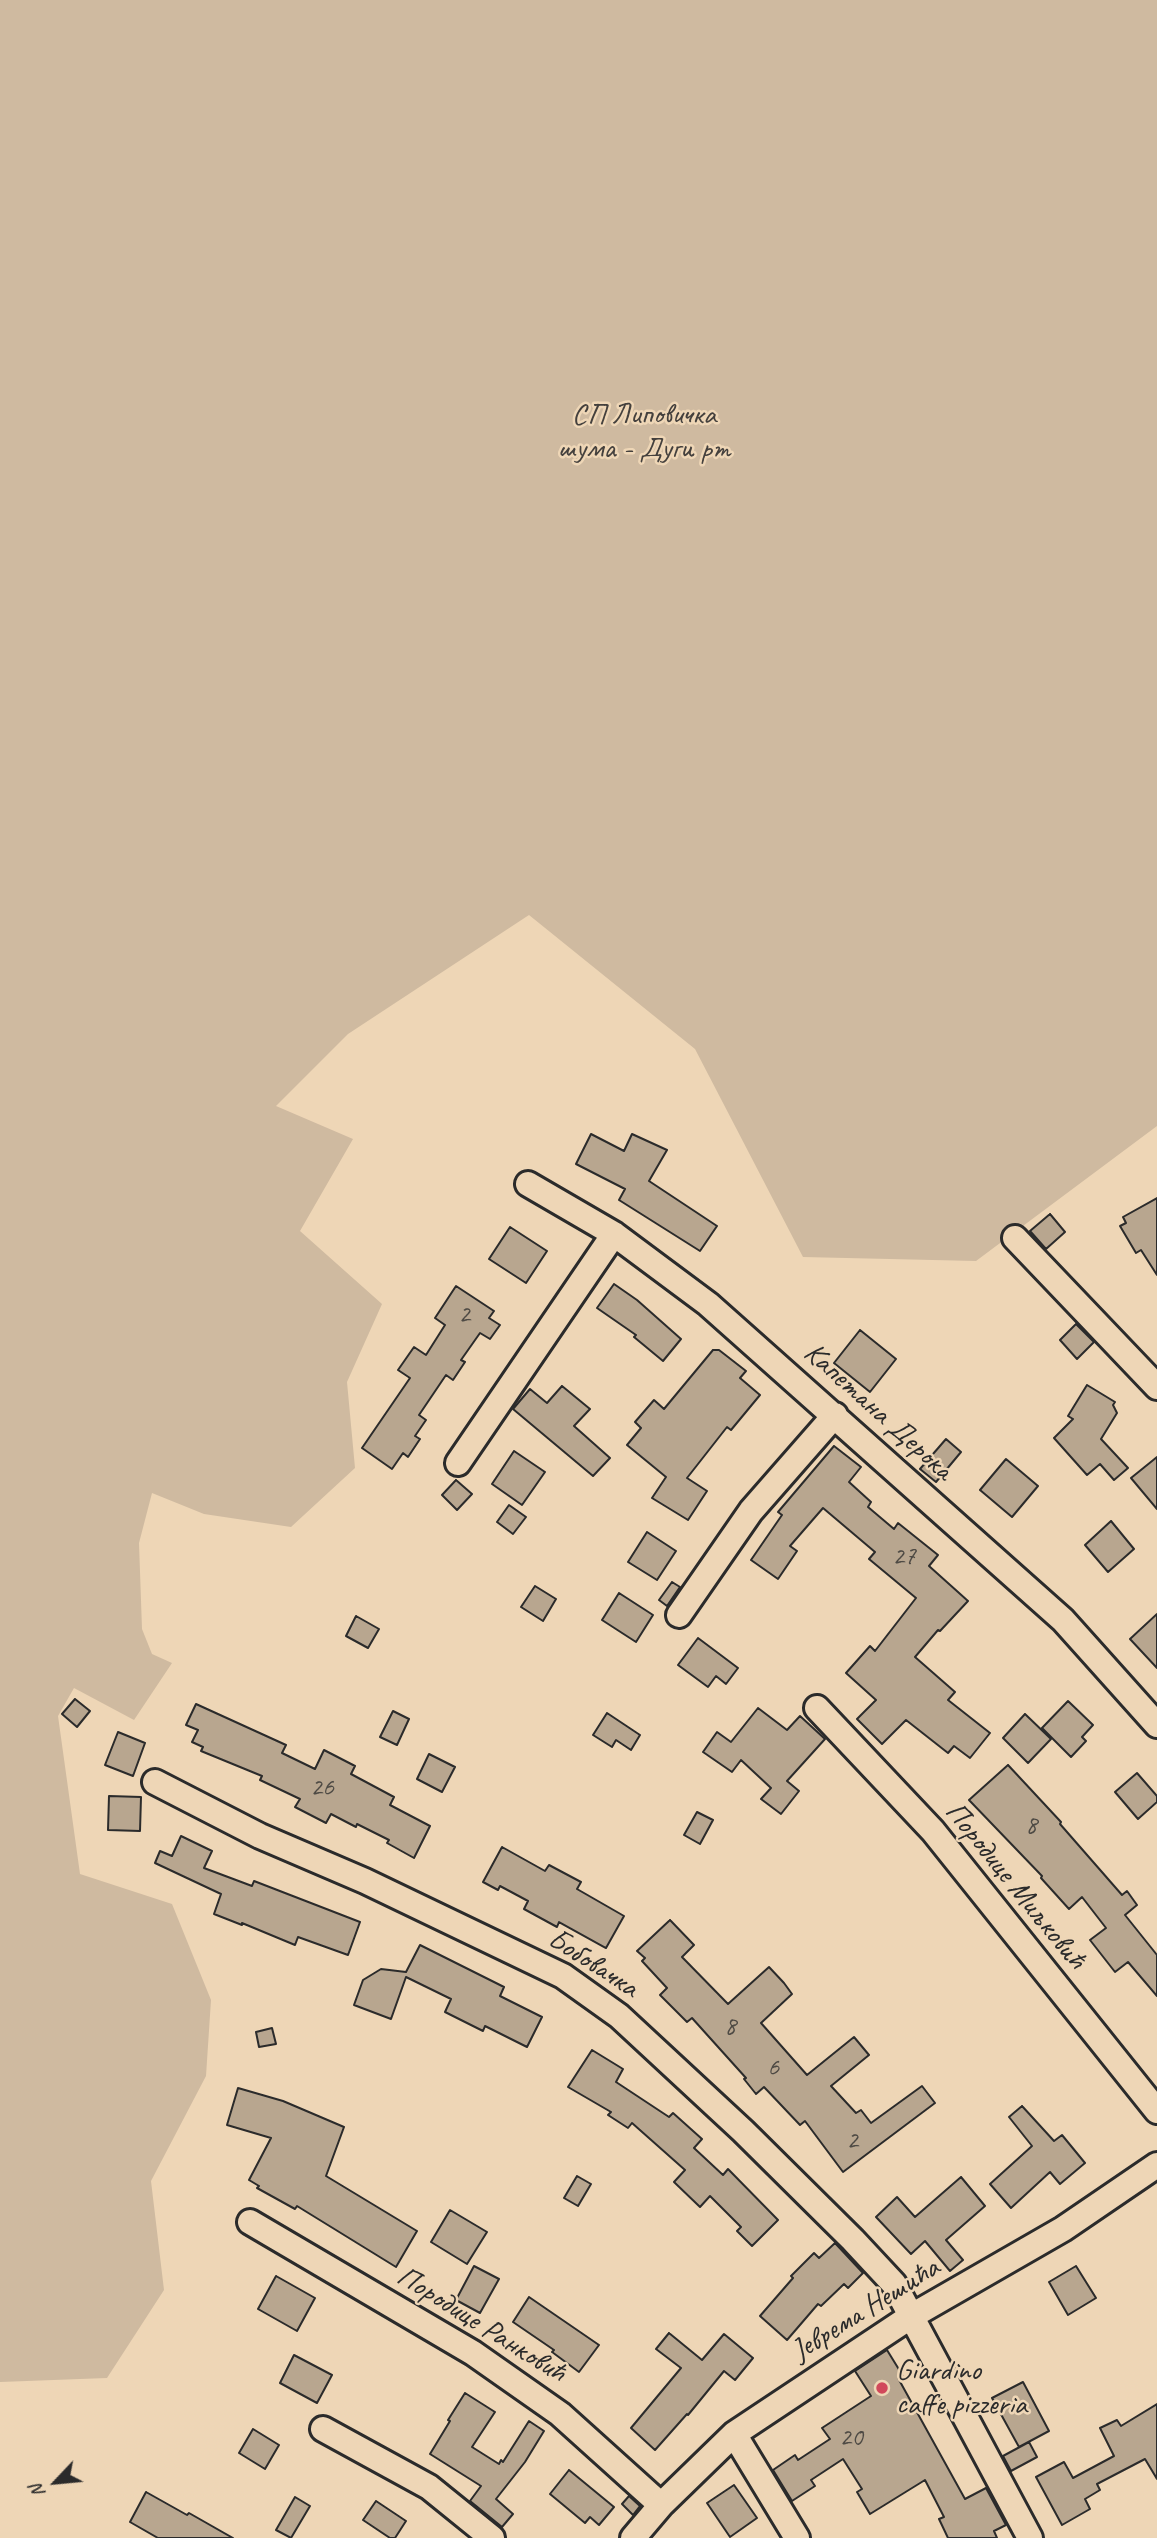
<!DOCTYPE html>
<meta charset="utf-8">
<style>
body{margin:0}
#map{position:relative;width:1157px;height:2538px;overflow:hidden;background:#eed6b6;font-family:Caveat,sans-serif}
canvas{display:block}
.north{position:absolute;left:21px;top:2447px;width:70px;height:70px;-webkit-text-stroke:5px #eed6b6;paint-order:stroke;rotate:244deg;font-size:19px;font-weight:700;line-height:28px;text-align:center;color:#2b2b2b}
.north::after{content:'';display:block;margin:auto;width:24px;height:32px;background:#2b2b2b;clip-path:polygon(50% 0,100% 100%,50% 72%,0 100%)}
</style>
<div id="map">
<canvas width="1157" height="2538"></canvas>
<div class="north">N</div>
</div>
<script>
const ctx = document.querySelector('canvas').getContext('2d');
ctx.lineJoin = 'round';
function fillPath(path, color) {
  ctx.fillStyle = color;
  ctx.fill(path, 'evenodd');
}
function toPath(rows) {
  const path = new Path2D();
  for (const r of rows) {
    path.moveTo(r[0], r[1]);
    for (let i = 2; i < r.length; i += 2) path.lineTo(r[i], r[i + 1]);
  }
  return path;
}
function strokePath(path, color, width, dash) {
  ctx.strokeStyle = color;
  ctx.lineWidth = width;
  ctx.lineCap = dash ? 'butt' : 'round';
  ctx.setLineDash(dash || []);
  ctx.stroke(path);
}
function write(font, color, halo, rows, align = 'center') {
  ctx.font = font + ' Caveat,sans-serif';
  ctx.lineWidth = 5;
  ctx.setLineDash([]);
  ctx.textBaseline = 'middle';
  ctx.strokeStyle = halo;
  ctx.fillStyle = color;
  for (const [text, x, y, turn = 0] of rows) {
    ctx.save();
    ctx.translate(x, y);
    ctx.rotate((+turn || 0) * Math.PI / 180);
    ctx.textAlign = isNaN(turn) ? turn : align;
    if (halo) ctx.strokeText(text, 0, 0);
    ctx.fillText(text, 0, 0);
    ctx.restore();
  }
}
fillPath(toPath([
 [0,0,1157,0,1157,1126,976,1261,803,1257,695,1049,529,915,348,1034,276,1106,353,1139,300,1231,382,1304,347,1382,355,1468,291,1527,204,1514,152,1493,139,1543,142,1629,152,1654,172,1663,134,1720,74,1688,58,1716,80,1874,172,1904,211,2000,206,2076,151,2181,164,2290,107,2378,0,2382]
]), '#cfbaa0');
const building = toPath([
 [591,1134,624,1151,632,1134,667,1150,649,1181,717,1226,700,1251,619,1200,625,1189,576,1164,591,1134],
 [1157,1198,1157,1275,1141,1250,1136,1253,1120,1226,1126,1223,1123,1217,1157,1198],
 [1050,1214,1065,1232,1046,1249,1030,1231,1050,1214],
 [510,1227,547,1251,526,1283,489,1259,510,1227],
 [614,1284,637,1300,681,1339,663,1361,634,1337,636,1335,597,1308,614,1284],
 [456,1286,494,1311,489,1318,500,1325,490,1339,480,1333,461,1360,465,1362,453,1380,446,1375,419,1415,426,1420,415,1436,420,1439,408,1457,403,1453,392,1469,362,1448,410,1378,398,1370,414,1347,426,1355,445,1325,435,1318,456,1286],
 [1076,1324,1094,1342,1077,1359,1060,1340,1076,1324],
 [860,1330,896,1359,870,1392,834,1363,860,1330],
 [713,1350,719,1350,746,1371,740,1378,760,1395,731,1430,727,1427,687,1478,707,1491,688,1520,652,1498,666,1477,627,1445,641,1428,635,1422,654,1400,664,1409,713,1350],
 [1087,1385,1115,1402,1113,1405,1117,1413,1101,1439,1128,1468,1114,1480,1100,1464,1087,1475,1054,1438,1073,1419,1068,1416,1087,1385],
 [562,1386,590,1409,574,1426,610,1458,593,1476,513,1409,530,1389,547,1403,562,1386],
 [946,1439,961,1452,936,1482,920,1469,946,1439],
 [834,1446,861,1467,849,1482,871,1502,868,1507,894,1529,898,1523,938,1555,929,1566,968,1601,940,1631,938,1630,915,1657,955,1692,948,1700,990,1733,970,1758,954,1746,948,1753,906,1720,882,1744,857,1719,876,1700,846,1673,870,1646,875,1651,916,1598,869,1559,875,1552,823,1508,790,1546,797,1551,778,1579,751,1560,782,1515,778,1512,834,1446],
 [514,1451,545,1472,522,1505,492,1484,514,1451],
 [1157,1457,1157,1509,1131,1478,1157,1457],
 [1006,1459,1038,1486,1012,1517,980,1490,1006,1459],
 [456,1480,472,1494,457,1510,442,1495,456,1480],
 [509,1505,526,1517,513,1534,497,1522,509,1505],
 [1111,1521,1134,1549,1108,1572,1085,1545,1111,1521],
 [647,1532,676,1551,657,1580,628,1562,647,1532],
 [672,1582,680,1587,667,1606,659,1600,672,1582],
 [535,1586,556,1599,543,1621,521,1607,535,1586],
 [619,1593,653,1615,636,1642,602,1620,619,1593],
 [1157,1614,1157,1668,1130,1639,1157,1614],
 [356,1616,379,1629,368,1648,346,1636,356,1616],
 [698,1638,738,1668,726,1684,716,1676,708,1687,678,1665,698,1638],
 [75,1699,90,1711,77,1727,62,1714,75,1699],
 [1068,1701,1093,1725,1082,1737,1086,1741,1071,1757,1042,1728,1068,1701],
 [196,1704,286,1745,282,1753,315,1769,324,1750,355,1766,351,1774,394,1797,390,1805,430,1826,414,1858,387,1843,389,1840,357,1824,356,1827,331,1814,326,1823,295,1807,300,1799,260,1780,262,1776,201,1751,203,1747,192,1742,198,1730,186,1725,196,1704],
 [758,1708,787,1730,800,1716,825,1739,787,1781,799,1791,781,1814,761,1799,771,1788,741,1760,732,1772,703,1752,717,1732,731,1742,758,1708],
 [393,1711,409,1719,397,1745,380,1737,393,1711],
 [607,1713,640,1735,631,1750,616,1740,612,1747,593,1735,607,1713],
 [1025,1714,1051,1739,1028,1763,1003,1738,1025,1714],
 [118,1732,145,1743,133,1776,105,1765,118,1732],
 [429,1754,455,1767,442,1792,417,1779,429,1754],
 [1008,1765,1061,1822,1060,1824,1122,1895,1127,1891,1137,1905,1125,1915,1157,1955,1157,1996,1128,1962,1115,1972,1090,1940,1106,1928,1082,1897,1069,1909,1041,1878,1042,1876,969,1800,1008,1765],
 [1137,1773,1157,1796,1157,1802,1138,1819,1115,1792,1137,1773],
 [109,1796,141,1797,140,1831,108,1830,109,1796],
 [697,1812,713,1820,700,1844,684,1835,697,1812],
 [181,1836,212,1851,204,1868,252,1886,254,1881,360,1922,348,1955,298,1937,295,1945,242,1923,242,1925,214,1914,221,1894,155,1863,160,1851,172,1856,181,1836],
 [502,1847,545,1871,549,1865,581,1882,577,1889,624,1916,606,1948,559,1922,557,1927,524,1909,528,1901,500,1886,498,1890,483,1882,502,1847],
 [670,1920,694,1945,682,1957,728,2004,769,1967,784,1983,792,1994,761,2023,807,2075,854,2037,869,2055,831,2086,856,2113,861,2110,871,2123,922,2086,935,2103,843,2172,805,2121,800,2125,764,2087,756,2094,744,2079,746,2078,692,2018,687,2022,660,1995,667,1988,642,1961,645,1958,637,1951,670,1920],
 [420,1945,504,1987,500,1996,542,2017,527,2047,485,2026,483,2031,445,2012,451,1999,406,1977,391,2019,354,2005,363,1980,381,1969,406,1972,420,1945],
 [272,2028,276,2044,259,2047,256,2032,272,2028],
 [592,2050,623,2069,616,2082,669,2117,673,2113,702,2139,694,2148,723,2175,728,2169,778,2220,752,2246,737,2231,741,2227,710,2196,700,2207,674,2182,685,2170,632,2123,628,2128,608,2115,611,2112,568,2087,592,2050],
 [238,2088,283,2101,344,2127,326,2176,417,2231,396,2267,297,2206,295,2209,257,2188,259,2186,249,2180,271,2138,227,2125,238,2088],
 [1022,2106,1054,2141,1062,2135,1085,2163,1060,2184,1050,2172,1011,2208,990,2184,1032,2146,1009,2117,1022,2106],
 [577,2176,591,2184,578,2206,564,2198,577,2176],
 [961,2177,985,2206,946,2240,963,2260,950,2271,925,2241,911,2254,876,2217,897,2197,915,2217,961,2177],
 [450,2210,487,2232,467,2264,431,2242,450,2210],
 [835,2243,863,2273,848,2288,844,2284,821,2306,818,2304,787,2340,760,2316,793,2278,791,2276,814,2253,819,2258,835,2243],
 [474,2266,499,2279,480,2313,456,2300,474,2266],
 [1076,2266,1096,2298,1068,2315,1049,2282,1076,2266],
 [276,2276,315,2298,297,2331,258,2309,276,2276],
 [529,2297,599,2345,579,2372,552,2352,554,2350,513,2322,529,2297],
 [669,2333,702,2360,724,2334,753,2358,735,2380,724,2371,688,2415,687,2414,655,2450,631,2428,681,2368,656,2349,669,2333],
 [887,2350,903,2376,898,2378,965,2499,986,2488,1006,2525,994,2531,997,2538,948,2538,939,2519,944,2517,925,2480,870,2514,857,2492,862,2489,843,2459,811,2480,815,2486,792,2501,773,2470,795,2455,798,2460,830,2439,822,2428,871,2396,855,2371,887,2350],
 [294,2355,332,2375,317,2403,280,2383,294,2355],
 [1023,2382,1049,2431,1019,2447,992,2398,1023,2382],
 [465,2393,495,2412,472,2447,499,2464,501,2460,503,2462,529,2421,544,2431,525,2462,496,2499,513,2514,502,2527,470,2501,481,2486,430,2454,450,2421,448,2420,465,2393],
 [1157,2404,1157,2479,1145,2459,1097,2484,1100,2490,1085,2499,1090,2509,1062,2525,1036,2477,1064,2462,1073,2478,1114,2456,1100,2428,1117,2420,1121,2426,1157,2404],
 [253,2429,279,2445,265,2469,239,2453,253,2429],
 [1029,2442,1037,2457,1011,2471,1003,2456,1029,2442],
 [569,2470,614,2507,599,2525,590,2517,585,2523,550,2494,569,2470],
 [734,2485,757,2518,730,2537,707,2503,734,2485],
 [146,2492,187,2515,189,2513,233,2538,158,2538,130,2522,146,2492],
 [629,2496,640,2506,633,2515,622,2504,629,2496],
 [295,2497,310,2506,291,2538,276,2530,295,2497],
 [376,2501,406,2521,395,2538,390,2538,363,2520,376,2501]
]);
fillPath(building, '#b8a68f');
strokePath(building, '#2b2b2b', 2);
const minor = toPath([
 [528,1184,614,1234,708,1304,1063,1620,1157,1725],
 [1015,1238,1157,1387],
 [458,1463,614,1234],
 [679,1615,751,1511,835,1415],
 [817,1708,933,1831,1157,2111],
 [155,1782,260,1836,365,1881,563,1976,619,2016,743,2131,853,2240,894,2284,1030,2538],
 [250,2222,473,2353,560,2414,661,2505],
 [323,2429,429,2487,492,2538],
 [734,2434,797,2538],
 [633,2538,661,2505,734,2434,910,2317,1063,2229,1157,2165]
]);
strokePath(minor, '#2b2b2b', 30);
strokePath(minor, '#eed6b6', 24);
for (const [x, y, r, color] of [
 [882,2388,7,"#d1495b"]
]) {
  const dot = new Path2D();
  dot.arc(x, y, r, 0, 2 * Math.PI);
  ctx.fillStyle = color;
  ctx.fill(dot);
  strokePath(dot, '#eed6b6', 2.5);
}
write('26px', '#4e4a44', null, [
 ["2",464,1315],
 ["27",904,1557],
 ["26",322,1788],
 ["8",1031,1826],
 ["8",730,2027],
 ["6",773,2068],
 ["2",852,2141],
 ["20",851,2438]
]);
write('30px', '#44403d', '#eed6b6', [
 ["СП Липовичка",644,415],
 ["шума - Дуги рт",644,449]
]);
write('30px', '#2b2b2b', '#eed6b6', [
 ["Капетана Дерока",878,1412,42],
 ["Породице Миљковић",1015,1886,51],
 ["Бобовачка",593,1964,33],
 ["Јеврема Нешића",866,2310,-32],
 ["Породице Ранковић",481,2325,32]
]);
write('30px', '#2b2b2b', '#eed6b6', [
 ["Giardino",896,2371],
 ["caffe pizzeria",896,2405]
], 'left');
</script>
